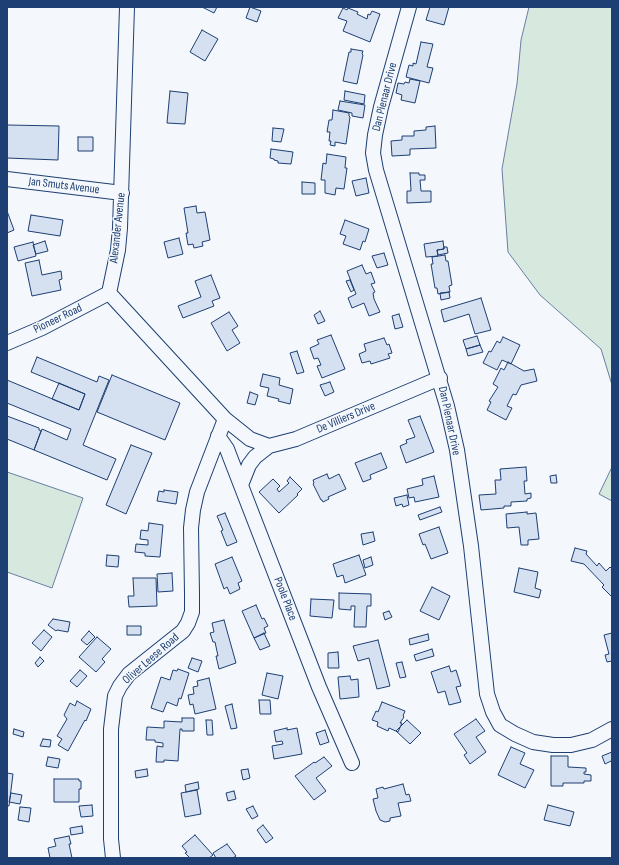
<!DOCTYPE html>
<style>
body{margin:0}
#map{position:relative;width:619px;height:865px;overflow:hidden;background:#f4f7fb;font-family:"Sofia Sans Condensed",sans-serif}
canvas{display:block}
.frame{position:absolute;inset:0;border:8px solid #1d3f73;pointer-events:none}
</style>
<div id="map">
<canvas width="619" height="865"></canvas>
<div class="frame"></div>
</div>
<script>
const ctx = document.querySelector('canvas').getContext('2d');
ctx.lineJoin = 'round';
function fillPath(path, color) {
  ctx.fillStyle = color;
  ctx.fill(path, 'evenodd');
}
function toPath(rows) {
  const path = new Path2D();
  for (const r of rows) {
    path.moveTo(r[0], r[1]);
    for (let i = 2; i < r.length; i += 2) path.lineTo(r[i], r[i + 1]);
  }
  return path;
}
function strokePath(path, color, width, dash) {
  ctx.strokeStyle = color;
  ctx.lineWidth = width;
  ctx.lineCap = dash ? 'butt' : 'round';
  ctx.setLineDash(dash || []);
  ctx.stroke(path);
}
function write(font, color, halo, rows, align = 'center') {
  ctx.font = font + ' "Sofia Sans Condensed",sans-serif';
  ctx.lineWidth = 3;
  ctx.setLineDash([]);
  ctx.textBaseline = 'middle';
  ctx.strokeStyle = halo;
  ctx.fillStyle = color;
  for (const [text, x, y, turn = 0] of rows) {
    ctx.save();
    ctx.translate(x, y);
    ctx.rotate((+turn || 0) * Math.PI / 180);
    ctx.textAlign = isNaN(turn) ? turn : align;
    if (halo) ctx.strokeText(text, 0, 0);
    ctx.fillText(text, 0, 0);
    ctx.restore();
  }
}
const green = toPath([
 [529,7,612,7,612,385,601,349,540,295,508,252,502,169,517,84,521,40,529,7],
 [612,467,612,501,599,494,612,467],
 [7,472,83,498,52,588,7,572,7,472]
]);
fillPath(green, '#d7e8df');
strokePath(green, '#687fa3', 1);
const building = toPath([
 [202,7,217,7,214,13,202,7],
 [250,7,261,11,257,22,246,18,250,7],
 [430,7,449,7,444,25,426,20,430,7],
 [343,8,347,10,348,8,358,12,357,14,367,19,368,14,370,15,372,11,380,14,370,42,343,31,347,21,338,18,343,8],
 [202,30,218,39,205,61,190,52,202,30],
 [421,42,433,44,427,67,433,68,429,83,406,77,409,65,413,66,413,63,416,64,421,42],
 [351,49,363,51,362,54,363,55,357,84,343,81,349,52,351,52,351,49],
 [410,79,420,81,415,103,401,100,402,95,396,93,398,83,404,84,405,82,409,83,410,79],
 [170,91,188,93,185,124,167,123,170,91],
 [345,91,365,95,364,104,344,100,345,91],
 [340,101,365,105,363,118,352,116,352,113,338,110,340,101],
 [333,110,349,113,349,116,350,117,346,144,335,142,335,146,330,145,331,141,329,141,330,132,327,132,329,120,332,120,333,110],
 [7,125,59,126,58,160,7,158,7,125],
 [435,126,436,148,410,149,410,155,392,156,391,141,402,140,402,136,414,136,414,131,426,130,426,127,435,126],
 [273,128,284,129,281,142,272,141,273,128],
 [78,137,93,137,93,151,78,151,78,137],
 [271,149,293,152,291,164,278,163,278,161,274,160,274,159,270,158,271,149],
 [327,154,346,157,345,168,347,168,344,189,336,188,335,195,325,193,325,180,321,180,323,163,326,164,327,154],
 [410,173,419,173,419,175,425,175,425,180,420,180,421,191,431,191,431,202,407,203,407,191,411,191,410,173],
 [366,178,369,193,356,196,352,181,366,178],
 [302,182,315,183,315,194,302,194,302,182],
 [196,206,197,213,205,212,210,240,202,242,203,246,194,248,193,244,188,245,186,233,188,233,184,208,196,206],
 [7,211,14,230,7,233,7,236,7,211],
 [31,215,63,220,60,236,28,231,31,215],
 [345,220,369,229,365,242,363,241,360,250,343,244,346,236,340,234,345,220],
 [179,238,183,254,168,258,164,242,179,238],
 [45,241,48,251,36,254,33,245,45,241],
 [443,241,444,249,437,250,438,256,426,257,424,244,443,241],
 [33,242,36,256,18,261,14,247,33,242],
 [444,247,447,247,448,253,438,255,437,250,444,249,444,247],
 [384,253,388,265,377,268,372,256,384,253],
 [445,255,446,261,448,261,452,285,449,286,450,292,438,294,437,288,435,288,431,264,433,264,432,257,445,255],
 [39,260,42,275,61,271,62,279,59,280,61,290,32,296,25,263,39,260],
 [362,265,366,274,371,272,375,283,371,284,375,292,373,293,374,299,380,312,369,316,364,303,352,308,348,298,356,294,347,271,362,265],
 [211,275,220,298,212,301,214,306,183,318,178,306,201,297,195,281,211,275],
 [350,280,354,290,351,292,346,281,350,280],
 [449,292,450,298,441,300,440,293,449,292],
 [481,298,491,330,475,334,469,314,444,322,441,310,481,298],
 [320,311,325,321,318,324,314,315,320,311],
 [229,312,238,326,232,330,240,343,227,351,211,323,229,312],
 [399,314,403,327,395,329,392,316,399,314],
 [331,335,345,369,322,378,317,366,321,365,318,358,314,359,310,348,319,344,317,340,331,335],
 [477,336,480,345,466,349,463,340,477,336],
 [503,337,520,345,511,364,502,360,497,370,483,363,489,351,491,352,497,341,500,343,503,337],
 [384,338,387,345,389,344,392,353,388,354,390,358,371,364,370,361,362,363,359,354,366,351,364,344,384,338],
 [480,345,483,352,468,356,466,349,480,345],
 [297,351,304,372,297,374,290,353,297,351],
 [37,357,97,382,99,376,109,380,83,445,116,459,107,480,34,450,42,429,67,440,71,429,7,403,7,380,79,410,85,394,31,372,37,357],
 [508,362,524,371,534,369,537,381,521,385,516,395,513,394,507,406,512,408,506,420,487,410,491,402,489,401,498,387,493,384,501,368,504,370,508,362],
 [263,374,280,378,279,385,293,389,290,404,278,401,279,399,267,396,269,388,260,386,263,374],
 [112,375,180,403,165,440,97,412,112,375],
 [330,382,334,392,325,396,320,385,330,382],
 [59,383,85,394,79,410,52,399,59,383],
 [250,392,258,395,255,405,247,403,250,392],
 [7,416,39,428,39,430,41,431,34,450,7,439,7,416],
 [420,416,434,452,406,463,400,446,407,443,406,440,415,437,408,420,420,416],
 [131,445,152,453,126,514,106,505,131,445],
 [381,453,387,468,370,475,371,479,363,482,355,463,381,453],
 [526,467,527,481,524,481,525,494,531,493,531,498,527,499,527,501,511,502,511,506,504,506,504,508,481,510,479,495,496,494,495,480,501,480,500,469,526,467],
 [327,474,329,479,339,474,346,489,328,497,329,499,323,502,322,500,321,500,313,484,314,483,313,480,327,474],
 [556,475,557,483,551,483,550,476,556,475],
 [434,476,439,497,415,502,414,497,409,498,407,489,423,485,422,479,434,476],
 [290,477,302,489,297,494,298,495,279,513,259,492,273,479,280,486,277,489,279,492,289,483,287,481,290,477],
 [164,490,178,492,176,504,157,501,159,491,164,492,164,490],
 [407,495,409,505,403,507,402,504,396,506,394,498,407,495],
 [440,507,442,512,420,520,418,515,440,507],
 [527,512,527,514,536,513,539,539,528,540,528,545,521,545,519,527,507,528,506,514,527,512],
 [225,513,237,542,227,546,221,531,223,530,217,516,225,513],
 [149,523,163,525,160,557,145,556,145,553,135,552,136,544,148,545,148,540,140,539,141,530,148,531,149,523],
 [439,527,448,553,431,559,425,544,423,545,419,534,439,527],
 [373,532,375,541,363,545,361,534,373,532],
 [575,548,587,551,586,554,597,566,599,563,606,571,610,567,612,569,612,597,602,587,604,585,584,564,571,561,575,548],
 [107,555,119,556,118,567,106,566,107,555],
 [359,555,366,575,345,583,343,575,337,577,333,564,359,555],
 [232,557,242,581,238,583,240,589,230,594,227,587,224,589,215,564,232,557],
 [371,557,373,565,365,568,363,560,371,557],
 [519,568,538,572,535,588,541,590,539,598,514,592,519,568],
 [172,573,173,591,158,592,157,574,172,573],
 [133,578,156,578,157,606,129,607,128,596,134,596,133,578],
 [432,587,450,596,439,620,420,611,432,587],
 [339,593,371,594,371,606,367,606,366,627,354,627,355,606,351,606,351,610,339,609,339,593],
 [311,599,334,600,332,618,310,616,311,599],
 [256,605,262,619,264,618,268,626,264,628,266,633,254,638,242,611,256,605],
 [389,611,392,617,385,620,383,613,389,611],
 [53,619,70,622,68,632,57,630,56,631,48,625,53,619],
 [224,620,236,663,219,669,216,656,218,656,215,642,213,642,210,633,214,632,212,623,224,620],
 [127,626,141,626,141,635,127,635,127,626],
 [44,630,52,637,41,651,32,643,44,630],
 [89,631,95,637,87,645,81,640,89,631],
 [264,633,270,646,260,650,254,638,264,633],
 [612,633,612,661,607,662,605,655,609,654,604,635,612,633],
 [428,634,429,640,410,645,409,639,428,634],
 [97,637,111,649,102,659,105,662,96,672,79,657,97,637],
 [378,640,390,686,377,689,369,658,358,661,353,646,378,640],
 [432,649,434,656,416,661,414,655,432,649],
 [338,652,339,668,328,668,328,653,338,652],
 [40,657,44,661,38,667,35,663,40,657],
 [192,658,202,661,198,672,188,668,192,658],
 [402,662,406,677,400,678,396,663,402,662],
 [449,666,451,672,456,670,461,686,456,687,461,702,449,705,445,691,438,693,431,672,449,666],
 [178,669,189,673,181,699,179,698,177,706,167,702,163,712,151,708,161,677,170,680,173,670,177,671,178,669],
 [80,670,87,676,77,687,70,681,80,670],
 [267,673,283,676,278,699,262,695,267,673],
 [350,676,351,680,358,679,359,697,340,699,338,677,350,676],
 [209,678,216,709,195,714,193,704,190,705,188,695,194,694,193,687,198,686,197,681,209,678],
 [259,700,270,700,271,714,260,714,259,700],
 [77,701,91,709,86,721,85,720,68,751,58,745,62,739,57,736,67,719,64,715,70,703,75,706,77,701],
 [382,702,405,711,403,716,404,717,400,723,402,723,398,732,389,728,388,731,377,726,378,722,372,720,376,711,378,712,382,702],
 [232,704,237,728,231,729,225,706,232,704],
 [182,718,194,718,194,731,182,731,182,729,180,729,178,761,164,760,164,762,156,762,157,746,163,747,163,743,155,742,155,740,146,740,147,727,164,728,164,721,182,722,182,718],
 [476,719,485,731,476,737,486,752,470,764,464,755,467,753,454,734,476,719],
 [206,720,212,720,213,735,207,735,206,720],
 [407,720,421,733,410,744,396,731,407,720],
 [287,728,287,730,297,728,302,754,274,759,272,746,283,744,282,741,276,742,274,731,287,728],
 [14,729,24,732,23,737,13,734,14,729],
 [325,730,329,742,320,745,316,733,325,730],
 [43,739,51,740,50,747,40,746,43,739],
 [511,747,525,753,520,764,534,770,525,788,498,775,511,747],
 [612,752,612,764,611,761,605,764,602,756,612,752],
 [551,756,568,756,568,767,586,768,586,772,584,772,584,774,591,775,591,781,584,781,584,783,563,783,563,786,551,786,551,756],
 [48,757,60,759,58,768,46,766,48,757],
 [324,757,332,766,316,778,326,791,314,800,295,776,314,762,315,763,324,757],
 [147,769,148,776,136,778,135,771,147,769],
 [248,769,250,778,243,780,241,770,248,769],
 [7,773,13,774,9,806,7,806,7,773],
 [54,779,79,779,79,781,81,781,81,789,79,789,79,802,54,802,54,779],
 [198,782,199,789,186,792,185,785,198,782],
 [403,784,406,795,409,794,411,801,398,803,401,816,390,818,390,821,385,822,380,820,376,811,373,799,378,798,376,789,383,787,384,789,403,784],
 [197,790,201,814,185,817,181,793,197,790],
 [234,791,236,799,228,801,226,793,234,791],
 [11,793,22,795,20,804,9,802,11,793],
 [92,805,93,816,81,817,79,806,92,805],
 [548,805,574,812,570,826,544,820,548,805],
 [253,806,258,816,252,819,246,809,253,806],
 [20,807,31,808,29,822,18,820,20,807],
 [263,825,273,838,266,843,257,830,263,825],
 [82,826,83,833,71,835,70,828,82,826],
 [195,835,213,855,209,858,190,858,185,853,187,852,182,846,195,835],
 [69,836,71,844,69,844,72,858,50,858,48,848,56,846,54,839,69,836],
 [227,844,236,856,233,858,216,858,213,853,227,844]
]);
fillPath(building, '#d5e0f0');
strokePath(building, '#1d3f73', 1);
const minor = toPath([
 [127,7,120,228,118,250,109,293,225,419,250,439,269,446,296,439,440,378],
 [409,7,381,107,375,135,373,153,376,170,447,406,457,450,471,546,487,694,493,712,500,725,515,734,533,742,553,745,571,745,592,740,612,729],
 [7,179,122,193],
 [7,343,42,328,109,293],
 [218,436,227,449,230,457,319,687,352,763],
 [241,485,249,465,255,457,269,446],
 [113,858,111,839,111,729,115,696,120,686,129,674,183,631,188,623,192,612,192,594,191,528,193,510,197,492,225,419]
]);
strokePath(minor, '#1d3f73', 16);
strokePath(minor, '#f4f7fb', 14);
write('12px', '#1d3f73', '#f4f7fb', [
 ["Dan Pienaar Drive",385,97,-76],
 ["Jan Smuts Avenue",64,186,7],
 ["Alexander Avenue",118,228,-84],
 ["Pioneer Road",58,319,-26],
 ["De Villiers Drive",346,418,-23],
 ["Dan Pienaar Drive",449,421,78],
 ["Poole Place",285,599,69],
 ["Oliver Leese Road",151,659,-41]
]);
</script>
